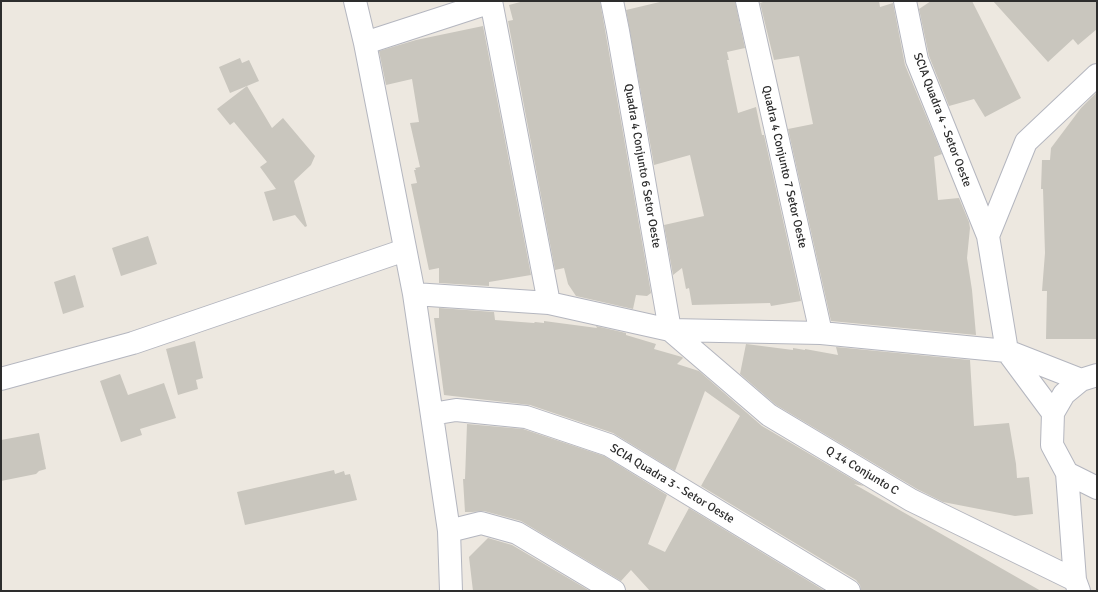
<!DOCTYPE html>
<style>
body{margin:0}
#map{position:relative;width:1098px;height:592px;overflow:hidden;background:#ede8e0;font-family:Signika,sans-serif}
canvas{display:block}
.frame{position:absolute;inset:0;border:2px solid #2d2d2d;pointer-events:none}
</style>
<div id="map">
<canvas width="1098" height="592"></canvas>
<div class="frame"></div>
</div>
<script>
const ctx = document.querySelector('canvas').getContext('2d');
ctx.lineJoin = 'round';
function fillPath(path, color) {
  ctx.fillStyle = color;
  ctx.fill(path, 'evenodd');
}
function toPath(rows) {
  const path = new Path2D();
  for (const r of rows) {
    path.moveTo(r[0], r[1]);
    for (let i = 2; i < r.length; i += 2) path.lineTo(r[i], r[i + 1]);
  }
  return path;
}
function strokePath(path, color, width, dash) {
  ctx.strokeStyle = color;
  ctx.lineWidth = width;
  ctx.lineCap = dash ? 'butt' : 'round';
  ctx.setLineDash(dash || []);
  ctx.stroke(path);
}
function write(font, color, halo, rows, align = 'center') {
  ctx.font = font + ' Signika,sans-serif';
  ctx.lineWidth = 3;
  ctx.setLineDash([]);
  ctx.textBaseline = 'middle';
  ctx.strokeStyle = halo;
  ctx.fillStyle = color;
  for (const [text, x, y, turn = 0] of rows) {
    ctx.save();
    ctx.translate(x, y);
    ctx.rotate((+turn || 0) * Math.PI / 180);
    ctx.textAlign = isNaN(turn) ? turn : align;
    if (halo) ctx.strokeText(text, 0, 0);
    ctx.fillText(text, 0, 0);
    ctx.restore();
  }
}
fillPath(toPath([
 [524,1,600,1,651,293,647,296,636,295,633,309,576,296,568,284,564,268,555,270,508,21,513,20,509,5],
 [664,1,735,1,745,48,727,52,729,60,727,60,738,113,756,107,762,135,764,135,801,301,771,306,770,303,692,305,689,288,686,289,682,268,673,275,664,225,704,216,690,155,654,165,626,10],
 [766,1,879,1,880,7,893,3,905,65,942,154,934,157,938,200,959,198,969,222,970,228,967,258,972,290,976,335,831,321,788,129,813,124,799,56,774,60,760,3],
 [931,1,972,1,1021,98,985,117,974,99,949,106,929,56,919,9],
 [993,1,1097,1,1097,29,1078,45,1073,39,1048,62],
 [483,26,531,275,489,282,489,286,439,283,439,268,429,270,411,184,417,183,414,170,416,170,415,168,420,167,410,123,419,122,412,79,386,85,379,51,416,40],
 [240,58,242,63,249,60,259,81,230,93,219,67],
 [247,86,272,128,283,118,315,156,311,165,294,181,307,226,305,227,295,215,273,221,264,192,276,189,260,167,267,162,234,122,230,125,217,109],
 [1097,92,1097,339,1046,339,1047,291,1042,291,1045,253,1043,189,1041,189,1042,160,1050,160,1051,148,1081,108],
 [148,236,157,264,121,276,112,248],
 [75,275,84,307,63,314,54,282],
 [439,308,494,312,495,320,534,323,535,322,544,323,544,321,597,328,596,326,626,333,626,335,656,344,654,349,682,357,683,358,677,364,699,371,762,426,864,486,854,484,1041,591,861,591,860,585,856,580,701,486,740,416,705,391,675,471,613,433,530,405,444,395,434,318,439,318],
 [195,341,203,378,196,380,198,389,178,395,166,349],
 [746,344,793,350,793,348,805,350,805,349,838,355,836,347,970,360,974,426,1009,423,1016,464,1017,478,1029,477,1033,514,1015,516,943,502,917,489,776,405,740,374],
 [120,374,128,395,164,383,176,418,140,429,142,435,121,442,100,381],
 [467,424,523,429,604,456,667,495,648,544,665,552,689,508,825,591,650,591,631,570,621,581,521,521,484,511,472,512,465,512,463,479,465,479],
 [39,433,46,469,39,471,36,474,1,481,1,440],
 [334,470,335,474,344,471,345,475,350,474,357,500,245,525,237,492],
 [488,538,512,545,590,591,473,591,469,557]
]), '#c9c6be');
const minor = toPath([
 [355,1,365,43,414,294,449,531,451,591],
 [491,1,549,303],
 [612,1,618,31,670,330,769,415,911,500,1075,580],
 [747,1,821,333],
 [905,1,917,60,988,236],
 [365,43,491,2],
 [414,294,549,303,670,330,821,333,1007,351,1081,380],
 [1097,375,1081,380,1064,394,1053,413,1052,445,1067,473,1097,488],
 [1,379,133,343,405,250],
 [1053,413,1007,351,988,236,1026,142,1097,75],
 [432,414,456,410,526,417,609,445,849,591],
 [1067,473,1075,580,1079,591],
 [449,531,481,523,517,533,614,591]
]);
strokePath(minor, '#b4b6bf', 24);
strokePath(minor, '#fff', 22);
write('12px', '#2d2d2d', '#fff', [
 ["SCIA Quadra 4 - Setor Oeste",942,120,69],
 ["Quadra 4 Conjunto 6 Setor Oeste",642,166,80],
 ["Quadra 4 Conjunto 7 Setor Oeste",784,167,77],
 ["Q 14 Conjunto C",862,471,31],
 ["SCIA Quadra 3 - Setor Oeste",672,484,31]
]);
</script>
